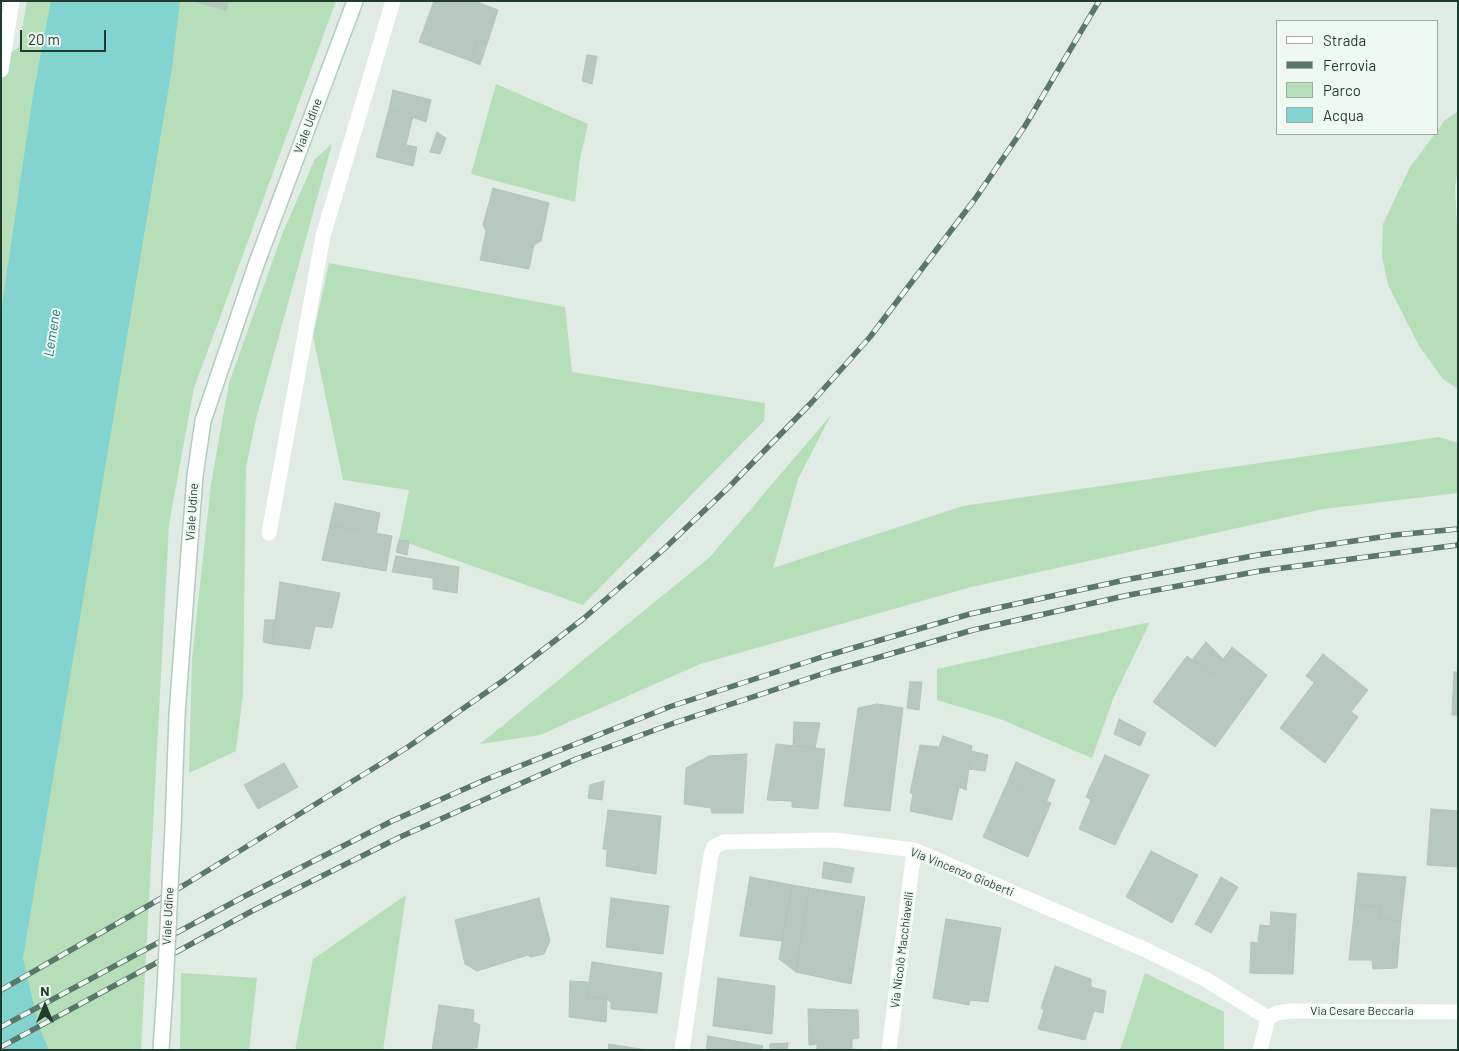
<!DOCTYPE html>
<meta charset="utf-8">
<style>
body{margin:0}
#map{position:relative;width:1459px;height:1051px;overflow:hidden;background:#dfebe3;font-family:Barlow,sans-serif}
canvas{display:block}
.frame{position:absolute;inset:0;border:2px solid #1f3c2e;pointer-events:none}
.legend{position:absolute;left:1276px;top:20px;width:162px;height:115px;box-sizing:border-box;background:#f0f8f2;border:1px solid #9cada4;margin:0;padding:6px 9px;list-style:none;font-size:15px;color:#1f3c2e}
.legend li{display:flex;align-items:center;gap:10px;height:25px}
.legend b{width:25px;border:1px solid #9cada4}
.north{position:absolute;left:20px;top:981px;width:50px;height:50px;-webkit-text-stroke:4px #f0f8f2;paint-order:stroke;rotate:0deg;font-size:14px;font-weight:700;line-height:20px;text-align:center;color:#1f3c2e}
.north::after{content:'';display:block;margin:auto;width:18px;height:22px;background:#1f3c2e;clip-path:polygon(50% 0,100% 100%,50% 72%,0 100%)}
.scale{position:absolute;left:20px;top:30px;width:86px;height:22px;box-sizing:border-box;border:2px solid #1f3c2e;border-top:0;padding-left:6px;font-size:15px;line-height:18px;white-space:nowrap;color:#1f3c2e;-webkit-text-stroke:4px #f0f8f2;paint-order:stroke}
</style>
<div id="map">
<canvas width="1459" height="1051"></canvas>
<div class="frame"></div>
<ul class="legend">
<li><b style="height:6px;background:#fff"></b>Strada</li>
<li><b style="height:6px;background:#597869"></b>Ferrovia</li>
<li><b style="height:14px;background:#b6deb9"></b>Parco</li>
<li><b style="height:14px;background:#83d4d0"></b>Acqua</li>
</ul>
<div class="north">N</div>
<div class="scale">20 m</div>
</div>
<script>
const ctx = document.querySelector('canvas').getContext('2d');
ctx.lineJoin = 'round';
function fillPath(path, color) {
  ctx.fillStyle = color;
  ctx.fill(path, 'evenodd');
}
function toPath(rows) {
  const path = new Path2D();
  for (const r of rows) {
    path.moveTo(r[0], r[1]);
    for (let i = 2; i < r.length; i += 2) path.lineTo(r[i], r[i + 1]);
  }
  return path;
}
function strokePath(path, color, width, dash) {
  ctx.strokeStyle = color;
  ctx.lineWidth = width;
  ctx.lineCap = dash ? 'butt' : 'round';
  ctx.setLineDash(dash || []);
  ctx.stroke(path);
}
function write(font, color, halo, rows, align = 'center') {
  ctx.font = font + ' Barlow,sans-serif';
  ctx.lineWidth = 4;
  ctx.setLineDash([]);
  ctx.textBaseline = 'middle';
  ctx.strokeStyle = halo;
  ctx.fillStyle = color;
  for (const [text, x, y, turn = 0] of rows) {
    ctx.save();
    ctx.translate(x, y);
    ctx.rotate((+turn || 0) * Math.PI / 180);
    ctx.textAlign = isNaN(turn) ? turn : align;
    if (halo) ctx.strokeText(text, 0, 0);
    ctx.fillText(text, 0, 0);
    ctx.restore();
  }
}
fillPath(toPath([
 [27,1,336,1,194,388,169,524,141,1050,1,1050,1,59,19,47],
 [496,84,588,124,580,158,575,202,471,174],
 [1458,111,1458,172,1455,186,1458,243,1458,389,1443,379,1419,346,1388,285,1382,257,1383,224,1410,167,1435,134,1438,134,1438,130,1444,121],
 [332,144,256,419,246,467,243,694,236,751,189,773,192,659,211,484,229,383,283,232,315,159],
 [329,263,565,307,572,372,765,403,764,421,583,605,399,540,409,490,343,480,313,336],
 [831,415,798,479,773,568,963,506,1439,437,1458,443,1458,493,1323,509,971,587,700,664,540,735,480,744,710,557],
 [1150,622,1113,699,1092,758,1000,719,937,700,937,669],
 [406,895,383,1050,295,1050,313,959],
 [181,973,257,978,249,1050,180,1050],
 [1145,973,1224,1012,1224,1050,1120,1050]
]), '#b6deb9');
fillPath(toPath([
 [51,1,180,1,172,68,23,958,39,1027,49,1050,1,1050,1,312,33,95]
]), '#83d4d0');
const building = toPath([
 [194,1,228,1,226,10,194,1],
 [434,1,474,1,498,10,487,44,478,40,471,61,419,42,434,1],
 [478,40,487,44,480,65,471,61,478,40],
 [587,55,597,56,592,84,582,81,587,55],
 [393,90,431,100,426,122,389,109,393,90],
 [389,109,413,116,406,145,417,147,413,166,376,157,389,109],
 [437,132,446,138,440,154,430,152,437,132],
 [493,188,549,203,541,241,534,245,529,269,480,260,486,231,483,225,493,188],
 [335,503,380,513,376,534,330,525,335,503],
 [330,525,392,536,386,571,322,560,330,525],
 [399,540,409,541,407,555,396,552,399,540],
 [396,556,459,567,457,593,433,589,433,578,392,572,396,556],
 [280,582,340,593,332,628,315,626,310,649,272,644,280,582],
 [265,620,275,620,272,644,263,642,265,620],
 [1206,642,1224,660,1212,675,1192,660,1206,642],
 [1232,647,1267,675,1215,747,1153,702,1187,656,1212,675,1232,647],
 [1323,654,1368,690,1351,712,1306,676,1323,654],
 [1454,672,1458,672,1458,715,1452,715,1454,672],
 [910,682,922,682,919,710,907,708,910,682],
 [1314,683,1358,717,1325,763,1280,728,1314,683],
 [877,704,903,708,890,811,844,806,858,708,877,704],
 [1119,719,1146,733,1140,746,1114,734,1119,719],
 [794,722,820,723,815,748,793,746,794,722],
 [943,736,972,746,966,790,959,787,952,820,910,811,913,794,910,793,920,745,939,747,943,736],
 [776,744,825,749,818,809,792,807,792,801,767,800,776,744],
 [971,751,988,755,985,771,968,769,971,751],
 [747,754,743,813,712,813,711,808,684,804,686,768,709,756,747,754],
 [1105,755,1149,775,1115,845,1079,829,1091,800,1086,797,1105,755],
 [1016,762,1055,780,1047,800,1008,781,1016,762],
 [284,763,298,787,258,809,244,785,284,763],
 [604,781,602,800,588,798,590,785,604,781],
 [1008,781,1051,803,1028,857,983,837,1008,781],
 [1431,809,1458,811,1458,867,1427,865,1431,809],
 [608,810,661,816,656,874,606,866,607,849,603,849,608,810],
 [1151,851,1198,875,1172,923,1126,897,1151,851],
 [824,862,854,868,851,883,822,878,824,862],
 [1358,873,1406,877,1401,921,1380,919,1381,907,1355,905,1358,873],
 [750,877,792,885,782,941,740,936,750,877],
 [1221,877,1238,887,1211,933,1195,924,1221,877],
 [792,885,809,888,796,972,779,959,792,885],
 [809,888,865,897,851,984,796,972,809,888],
 [539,898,550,941,544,954,530,957,528,955,477,971,465,964,455,920,539,898],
 [611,898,669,906,663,954,606,947,611,898],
 [1355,905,1381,907,1380,919,1401,921,1397,968,1373,969,1372,960,1349,960,1355,905],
 [1271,912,1296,914,1293,974,1250,973,1251,942,1258,943,1260,925,1270,926,1271,912],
 [946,919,1001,928,988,1002,970,1000,969,1005,933,998,946,919],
 [592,962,662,973,657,1013,611,1009,611,1003,607,999,587,997,592,962],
 [1055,966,1091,979,1091,987,1106,991,1103,1013,1094,1011,1085,1040,1038,1029,1044,1010,1041,1008,1055,966],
 [718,978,775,986,772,1034,713,1026,718,978],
 [570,981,588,982,587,997,607,999,606,1022,569,1017,570,981],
 [439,1005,474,1010,473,1022,480,1025,477,1048,432,1050,439,1005],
 [808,1009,858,1010,859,1038,852,1039,852,1050,817,1050,817,1044,809,1045,808,1009],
 [708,1036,763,1046,762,1050,706,1050,708,1036],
 [788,1043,787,1050,770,1050,770,1044,788,1043],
 [609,1044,646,1050,608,1050,609,1044]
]);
fillPath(building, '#b7c9be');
strokePath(building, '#b1c5b9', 1);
const secondary = toPath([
 [173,827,177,715,189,553,195,476,203,421,256,265,355,1],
 [161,1050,165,989]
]);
strokePath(secondary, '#b2ccbd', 18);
strokePath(toPath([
 [1,70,12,1],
 [269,533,323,236,393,1],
 [1268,1018,1277,1013,1291,1011,1458,1012],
 [682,1050,711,855,714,847,724,842,835,840,914,850,1146,950,1205,979,1268,1018],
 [889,1050,914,850],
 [1260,1050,1268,1018]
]), '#fff', 15);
strokePath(secondary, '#fff', 15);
const rail = toPath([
 [1,990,186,884,408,747,504,680,583,619,664,549,729,487,812,402,870,337,975,199,1025,126,1099,1],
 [1,1027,245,896,392,821,487,779,669,707,822,657,970,614,1125,580,1258,555,1395,535,1458,529],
 [1,1047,252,911,400,837,576,759,674,723,828,672,973,630,1129,595,1260,571,1458,545]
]);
strokePath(rail, '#597869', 5.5);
strokePath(rail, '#f0f8f2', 4, [11]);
const secondaryBridge = toPath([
 [165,989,173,827]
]);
strokePath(secondaryBridge, '#b2ccbd', 18, []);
strokePath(secondaryBridge, '#fff', 15);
write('12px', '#1f3c2e', '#f0f8f2', [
 ["Viale Udine",308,126,-69],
 ["Viale Udine",192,512,-86],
 ["Via Vincenzo Gioberti",962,872,22],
 ["Viale Udine",168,916,-87],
 ["Via Nicolò Macchiavelli",902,950,-83],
 ["Via Cesare Beccaria",1362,1011]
]);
write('italic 14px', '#167b78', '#f0f8f2', [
 ["Lemene",52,333,-81]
]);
</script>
